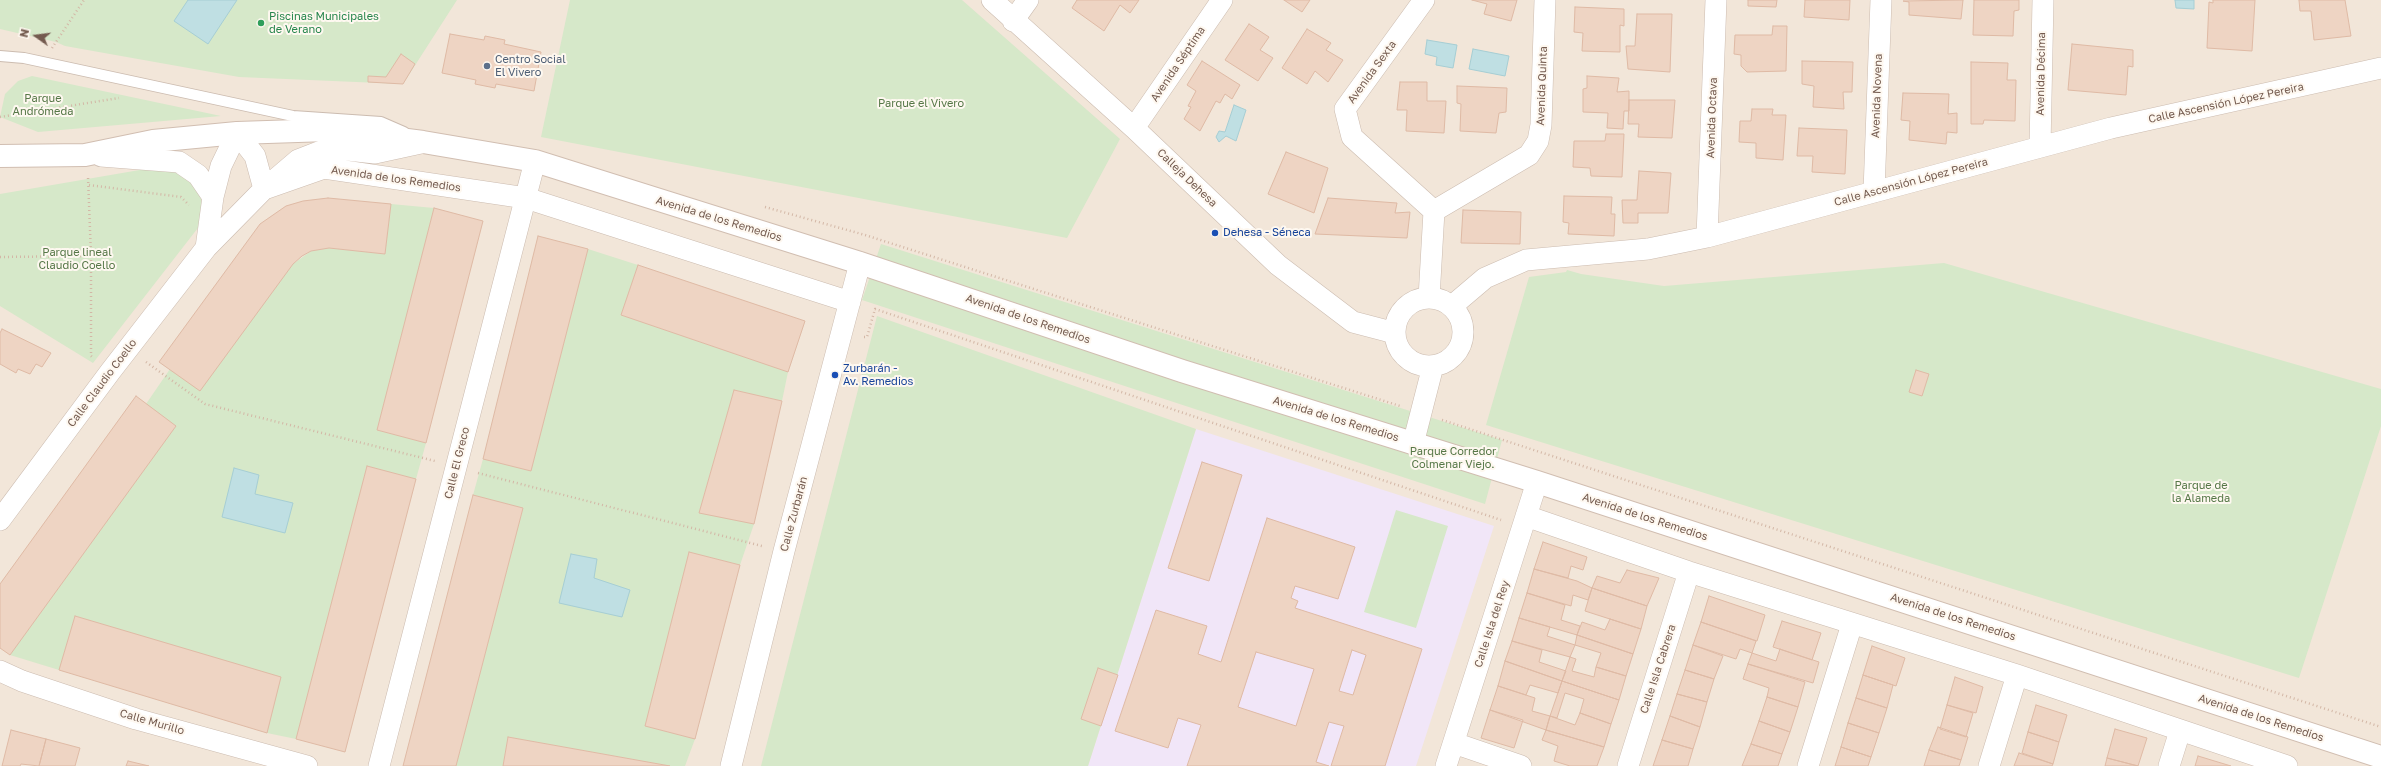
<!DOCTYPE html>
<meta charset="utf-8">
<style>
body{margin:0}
#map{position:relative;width:2381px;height:766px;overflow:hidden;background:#fbf4ea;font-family:"Golos Text",sans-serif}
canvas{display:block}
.north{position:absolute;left:16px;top:16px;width:40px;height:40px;-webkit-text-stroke:3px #fef8f0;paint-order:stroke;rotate:284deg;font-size:11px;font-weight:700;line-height:16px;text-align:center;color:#745b4f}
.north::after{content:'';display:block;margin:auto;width:14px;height:18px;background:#745b4f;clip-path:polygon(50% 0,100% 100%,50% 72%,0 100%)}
</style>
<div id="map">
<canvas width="2381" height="766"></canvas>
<div class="north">N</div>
</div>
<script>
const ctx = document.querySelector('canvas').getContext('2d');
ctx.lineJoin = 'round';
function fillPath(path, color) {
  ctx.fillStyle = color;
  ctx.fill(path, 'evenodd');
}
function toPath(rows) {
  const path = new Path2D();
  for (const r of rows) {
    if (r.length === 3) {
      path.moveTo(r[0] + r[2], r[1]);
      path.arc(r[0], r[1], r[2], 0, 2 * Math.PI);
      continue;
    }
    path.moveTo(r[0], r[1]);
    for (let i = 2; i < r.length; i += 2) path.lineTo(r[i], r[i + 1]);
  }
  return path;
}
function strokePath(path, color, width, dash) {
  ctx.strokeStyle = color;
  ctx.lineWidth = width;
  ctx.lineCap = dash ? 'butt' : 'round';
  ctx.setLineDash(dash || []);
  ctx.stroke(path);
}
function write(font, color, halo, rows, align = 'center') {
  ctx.font = font + ' "Golos Text",sans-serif';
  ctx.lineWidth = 4;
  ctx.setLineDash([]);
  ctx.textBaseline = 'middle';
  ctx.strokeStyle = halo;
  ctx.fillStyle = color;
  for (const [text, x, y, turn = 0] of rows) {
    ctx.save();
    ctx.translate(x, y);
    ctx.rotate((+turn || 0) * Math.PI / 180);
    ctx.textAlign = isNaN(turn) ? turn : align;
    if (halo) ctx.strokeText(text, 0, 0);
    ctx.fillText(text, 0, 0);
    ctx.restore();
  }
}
fillPath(toPath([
 [0,0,2381,0,2381,766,0,766]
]), '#f2e6d9');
fillPath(toPath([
 [1196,429,1494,526,1416,766,1088,766]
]), '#f1e6f8');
fillPath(toPath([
 [0,0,457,0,403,84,239,77,65,46,56,42,0,29],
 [570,0,962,0,1120,139,1067,238,541,137],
 [32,76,221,116,38,132,0,117,5,94,18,81],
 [157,167,178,171,196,185,202,202,201,224,93,363,0,306,0,194],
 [391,204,434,208,377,430,426,443,416,479,367,466,296,739,267,733,280,677,75,616,59,670,10,655,176,426,146,404,170,369,200,390,293,264,311,251,329,248,385,254],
 [881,244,1502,440,1485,504,862,300],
 [588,249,638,265,621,315,788,372,782,401,734,390,699,512,754,524,740,565,689,552,645,726,695,739,685,766,670,766,508,737,503,766,456,766,523,508,473,495,483,459,531,471],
 [1944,263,2381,389,2381,426,2299,678,1486,425,1529,277,1566,272,1567,270,1581,274,1664,286],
 [877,316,1196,429,1088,766,761,766],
 [1396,510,1448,526,1416,628,1364,612]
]), '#d6e8c9');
const water = toPath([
 [188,0,237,0,208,44,174,21,188,0],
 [2175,0,2194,0,2194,9,2176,8,2175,0],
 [1427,40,1457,45,1453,68,1436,65,1437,57,1425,54,1427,40],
 [1473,49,1509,56,1505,76,1469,69,1473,49],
 [1234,105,1246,110,1236,141,1226,136,1219,142,1216,137,1219,131,1225,132,1234,105],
 [234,468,259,475,255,494,293,503,285,533,222,517,234,468],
 [571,554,597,559,594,578,630,590,622,617,559,603,571,554]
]);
fillPath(water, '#bfdfe3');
strokePath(water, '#a6ced4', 1);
const building = toPath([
 [1077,0,1139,0,1130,13,1120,5,1104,31,1072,8,1077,0],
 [1284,0,1310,0,1302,12,1284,0],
 [1472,0,1517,0,1511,21,1484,14,1487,4,1472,0],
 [1748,0,1777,0,1776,7,1748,6,1748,0],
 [1805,0,1850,0,1849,20,1804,17,1805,0],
 [1963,0,1961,19,1909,15,1909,2,1903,1,1963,0],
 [1974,0,2019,0,2019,10,2014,11,2013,36,1973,35,1974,0],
 [2213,0,2255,0,2252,51,2207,48,2209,2,2213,3,2213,0],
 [2299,0,2345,0,2351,36,2314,40,2311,11,2300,11,2299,0],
 [1575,7,1624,9,1624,26,1620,25,1620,52,1582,51,1583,33,1574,32,1575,7],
 [1637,14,1672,14,1670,72,1628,69,1626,46,1635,46,1637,14],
 [1249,24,1269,37,1260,50,1273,58,1258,81,1225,60,1249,24],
 [1773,26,1787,26,1786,71,1747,72,1741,66,1741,55,1734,54,1735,35,1772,35,1773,26],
 [1307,29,1331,43,1326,50,1343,60,1328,82,1315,71,1307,84,1282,68,1307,29],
 [450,34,484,40,485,36,505,40,504,44,541,52,534,91,496,84,495,88,475,84,476,80,442,73,450,34],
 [2072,44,2133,50,2133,67,2128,66,2126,95,2068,90,2072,44],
 [401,54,415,64,403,84,368,82,368,76,386,77,401,54],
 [1202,61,1240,85,1232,99,1225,94,1220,103,1216,101,1200,131,1184,119,1191,107,1188,106,1196,91,1187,85,1202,61],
 [1802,61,1853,62,1852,92,1843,92,1844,109,1813,107,1814,86,1802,84,1802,61],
 [1971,62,2008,63,2007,80,2016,80,2015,121,1984,120,1983,124,1971,124,1971,62],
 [1587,76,1619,78,1617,92,1629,91,1629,111,1624,111,1623,129,1607,128,1608,113,1583,112,1583,89,1587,88,1587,76],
 [1400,82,1427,82,1427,101,1446,101,1444,133,1406,131,1407,110,1397,110,1400,82],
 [1457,86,1507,88,1506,112,1499,113,1496,133,1460,131,1461,104,1457,103,1457,86],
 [1903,93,1949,94,1948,114,1957,113,1957,133,1947,132,1946,144,1909,140,1910,121,1901,120,1903,93],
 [1629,100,1675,100,1672,138,1638,137,1639,124,1628,124,1629,100],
 [1752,109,1773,109,1772,115,1786,115,1783,160,1756,158,1756,143,1739,142,1740,121,1751,121,1752,109],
 [1799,128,1847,130,1845,174,1812,172,1813,156,1797,156,1799,128],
 [1606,134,1624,134,1622,177,1591,176,1590,168,1573,167,1574,141,1605,141,1606,134],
 [1286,152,1328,168,1314,213,1268,194,1286,152],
 [1639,171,1671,173,1668,213,1638,213,1638,223,1623,223,1622,200,1637,200,1639,171],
 [1564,196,1612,197,1611,214,1615,214,1614,236,1568,234,1569,223,1563,222,1564,196],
 [328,198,391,204,385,254,329,248,311,251,302,256,293,264,200,391,159,362,260,224,286,206,303,201,328,198],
 [1328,198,1397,203,1395,213,1410,212,1407,238,1315,234,1328,198],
 [434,208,483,221,426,443,377,430,434,208],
 [1463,210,1521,212,1520,244,1461,243,1463,210],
 [538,236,588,249,531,471,483,459,538,236],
 [638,265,805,321,788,372,621,315,638,265],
 [2,329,51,353,42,367,36,364,30,374,18,369,16,373,0,364,0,333,2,329],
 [1916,370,1929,374,1922,396,1909,392,1916,370],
 [734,390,782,401,754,524,699,513,734,390],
 [136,396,176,426,10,655,0,648,0,584,136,396],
 [1202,462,1242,475,1209,581,1168,568,1202,462],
 [367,466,416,479,345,752,296,739,367,466],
 [473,495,523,508,456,766,403,766,473,495],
 [1267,518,1355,547,1338,599,1295,586,1291,598,1298,601,1295,608,1422,649,1385,766,1331,766,1344,726,1329,722,1316,762,1329,766,1187,766,1201,725,1178,718,1168,748,1115,731,1156,610,1207,626,1198,654,1221,662,1267,518],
 [1352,650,1366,655,1353,695,1339,691,1352,650],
 [1256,652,1314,669,1296,726,1238,707,1256,652],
 [1543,542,1587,557,1583,570,1571,566,1568,578,1534,569,1543,542],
 [689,552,740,565,695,739,645,726,689,552],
 [1534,569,1577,581,1592,588,1588,600,1573,595,1571,606,1527,593,1534,569],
 [1627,570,1659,578,1647,606,1592,588,1597,576,1620,583,1627,570],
 [1592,588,1647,606,1641,629,1585,611,1592,588],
 [1527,593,1565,605,1561,620,1580,626,1577,635,1519,618,1527,593],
 [1709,596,1765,615,1757,641,1701,622,1709,596],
 [75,616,281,677,267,733,59,670,75,616],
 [1519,618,1550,627,1547,636,1575,645,1570,657,1512,641,1519,618],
 [1610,619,1641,629,1633,654,1577,635,1582,622,1605,630,1610,619],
 [1782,621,1821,633,1812,660,1773,647,1782,621],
 [1701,622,1756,641,1752,653,1740,649,1736,659,1693,645,1701,622],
 [1577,635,1633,654,1626,676,1596,667,1601,653,1575,645,1577,635],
 [1512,641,1542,650,1539,662,1566,671,1562,681,1505,661,1512,641],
 [1693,645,1723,656,1714,679,1685,670,1693,645],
 [1872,646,1905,658,1896,686,1863,675,1872,646],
 [1780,649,1819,662,1813,683,1748,664,1752,653,1776,661,1780,649],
 [1570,657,1576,659,1572,671,1594,677,1596,667,1626,676,1619,700,1562,681,1570,657],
 [1505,661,1562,681,1558,693,1530,685,1526,695,1498,686,1505,661],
 [1748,664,1805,682,1798,707,1767,697,1769,688,1743,679,1748,664],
 [1098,668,1118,675,1101,726,1081,719,1098,668],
 [1685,670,1714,679,1707,702,1677,694,1685,670],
 [1863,675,1893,685,1887,708,1856,698,1863,675],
 [1955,677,1983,687,1976,713,1947,705,1955,677],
 [1562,681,1619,700,1611,724,1580,713,1584,699,1565,693,1557,718,1550,716,1562,681],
 [1498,686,1535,698,1532,711,1550,716,1546,730,1490,710,1498,686],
 [1677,694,1707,702,1700,727,1670,716,1677,694],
 [1767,697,1798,707,1790,732,1759,721,1767,697],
 [1856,698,1887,708,1879,733,1848,723,1856,698],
 [1947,705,1973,713,1966,737,1940,729,1947,705],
 [2036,705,2067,715,2059,742,2028,732,2036,705],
 [1490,710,1523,720,1514,748,1481,738,1490,710],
 [1580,713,1611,724,1604,747,1546,730,1550,716,1575,725,1580,713],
 [1670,716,1700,727,1693,749,1662,740,1670,716],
 [1759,721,1790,732,1782,754,1751,744,1759,721],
 [1848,723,1879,733,1871,757,1841,747,1848,723],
 [1938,727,1968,737,1961,760,1929,750,1938,727],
 [2115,729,2147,738,2138,766,2107,758,2115,729],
 [11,730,46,739,39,766,21,764,20,766,2,766,11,730],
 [1546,730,1604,747,1597,766,1570,766,1554,761,1558,746,1542,740,1546,730],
 [2028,732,2059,742,2053,764,2022,753,2028,732],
 [508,737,670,766,503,766,508,737],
 [46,739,80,748,75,766,39,766,46,739],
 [1662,740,1693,749,1688,766,1653,766,1662,740],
 [1751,744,1782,754,1778,766,1742,766,1751,744],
 [1841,747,1871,757,1868,766,1835,766,1841,747],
 [1929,750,1961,760,1959,766,1924,766,1929,750],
 [2019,753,2053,764,2052,766,2014,766,2019,753],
 [2198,756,2231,766,2195,766,2198,756],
 [2107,758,2138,766,2105,766,2107,758],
 [128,761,149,766,126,766,128,761]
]);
fillPath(building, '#eed4c3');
strokePath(building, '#dfbaa5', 1);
const lane = toPath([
 [0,56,24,58,293,116,381,122,404,132]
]);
const street = toPath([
 [992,0,1134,128,1278,265,1353,322,1395,333],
 [1424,0,1345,109,1352,137,1434,211],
 [1013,21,1028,0],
 [1134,128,1222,0],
 [2040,147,2043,0],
 [101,156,179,162,198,175,213,197],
 [264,189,324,168,526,198,850,302],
 [1874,192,1881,0],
 [1434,211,1529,155,1538,141,1541,125,1545,0],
 [1707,237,1716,0],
 [206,248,213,197,221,166,237,133,255,156,264,189],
 [1429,298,1434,211],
 [1429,332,34],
 [1452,306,1485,278,1526,260,1648,249,1707,237,2111,128,2381,68],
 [1413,444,1433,366],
 [1526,516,1689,572,2017,675,2287,766],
 [0,520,110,372,206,248,264,189,298,160,329,148,375,153,421,143],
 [0,671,22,681,136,719,307,766],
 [1454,743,1521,766],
 [379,766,535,161],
 [731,766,784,551,860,263],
 [1446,766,1537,482],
 [1628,766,1689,572],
 [1808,766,1852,624],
 [1989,766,2017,675],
 [2169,766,2180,731]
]);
const secondary = toPath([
 [0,156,85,155,153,141,237,133,328,130,423,142,535,161,860,263,1182,371,1537,482,2381,757]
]);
strokePath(lane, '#ccbcb0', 12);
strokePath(street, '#ccbcb0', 22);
strokePath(secondary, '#d1beb1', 24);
strokePath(toPath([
 [52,48,84,0],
 [0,117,119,98],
 [89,185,181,197,189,205],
 [765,207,865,235,1400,406],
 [91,256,91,356,93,358],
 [0,257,91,256,88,177],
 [864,337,867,337,875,309,1501,520],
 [146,362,205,404,435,461],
 [1442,420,2381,727],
 [478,473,762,546]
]), '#d3b7a6', 2.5, [1, 3]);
strokePath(lane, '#fff', 10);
strokePath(street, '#fff', 21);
strokePath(secondary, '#fff', 22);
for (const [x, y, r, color] of [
 [261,23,4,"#2e9e5b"],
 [487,66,4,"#5c6f8a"],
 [1215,233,4,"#1a4fb4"],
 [835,375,4,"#1a4fb4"]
]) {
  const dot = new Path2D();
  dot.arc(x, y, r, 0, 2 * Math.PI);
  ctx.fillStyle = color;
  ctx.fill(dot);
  strokePath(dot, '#fef8f0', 1.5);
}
write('11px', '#27864d', '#fef8f0', [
 ["Piscinas Municipales",269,17],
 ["de Verano",269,30]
], 'left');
write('11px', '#4e5e75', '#fef8f0', [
 ["Centro Social",495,60],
 ["El Vivero",495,73]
], 'left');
write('11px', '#745b4f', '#fef8f0', [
 ["Avenida Séptima",1178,64,-56],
 ["Avenida Sexta",1372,72,-54],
 ["Avenida Décima",2041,74,-89],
 ["Avenida Quinta",1542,86,-88],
 ["Avenida Novena",1877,96,-88],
 ["Calle Ascensión López Pereira",2226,103,-12],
 ["Avenida Octava",1712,118,-88],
 ["Calleja Dehesa",1187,178,44],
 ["Avenida de los Remedios",396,179,8],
 ["Calle Ascensión López Pereira",1911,182,-15],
 ["Avenida de los Remedios",719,219,17],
 ["Avenida de los Remedios",1028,319,19],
 ["Calle Claudio Coello",102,383,-53],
 ["Avenida de los Remedios",1336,419,17],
 ["Calle El Greco",457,463,-76],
 ["Calle Zurbarán",794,514,-75],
 ["Avenida de los Remedios",1645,517,18],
 ["Avenida de los Remedios",1953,617,18],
 ["Calle Isla del Rey",1492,624,-72],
 ["Calle Isla Cabrera",1658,669,-72],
 ["Avenida de los Remedios",2261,718,18],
 ["Calle Murillo",152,722,16]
]);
write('11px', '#577848', '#fef8f0', [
 ["Parque",43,99],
 ["Andrómeda",43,112],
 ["Parque el Vivero",921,104],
 ["Parque lineal",77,253],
 ["Claudio Coello",77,266],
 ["Parque Corredor",1453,452],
 ["Colmenar Viejo.",1453,465],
 ["Parque de",2201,486],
 ["la Alameda",2201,499]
]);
write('11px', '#164399', '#fef8f0', [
 ["Dehesa - Séneca",1223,233],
 ["Zurbarán -",843,369],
 ["Av. Remedios",843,382]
], 'left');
</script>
